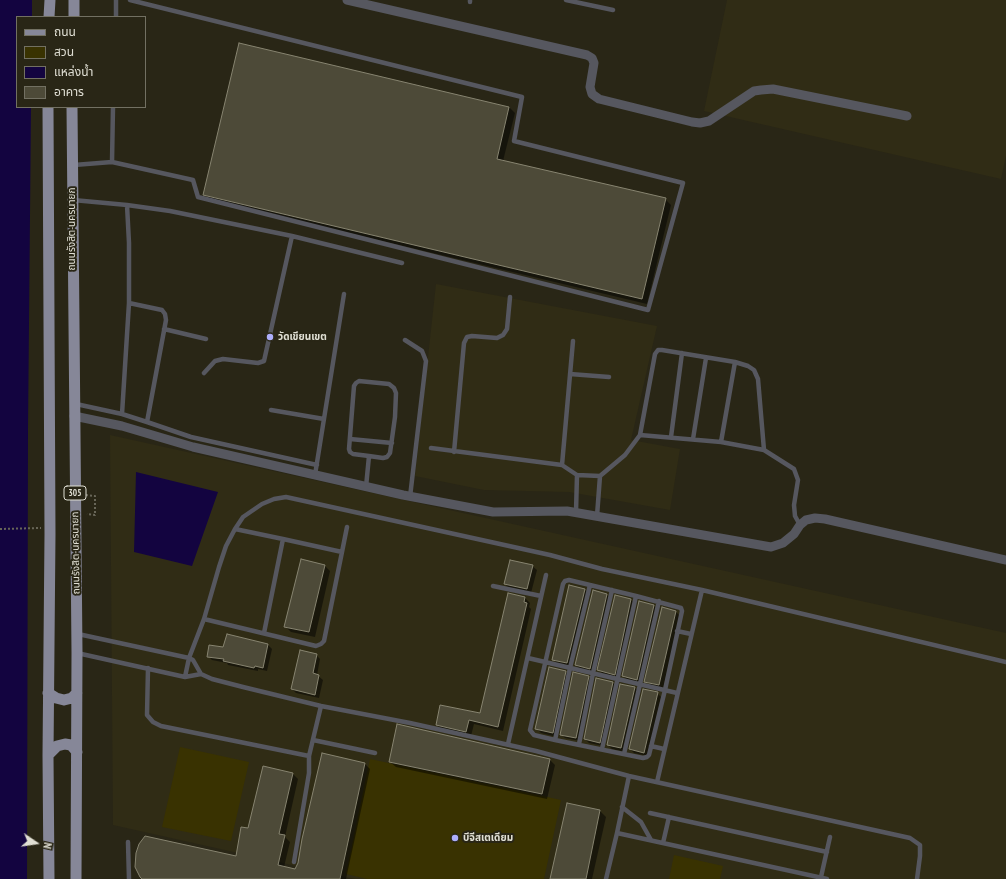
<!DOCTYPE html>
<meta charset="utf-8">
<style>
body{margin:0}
#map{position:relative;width:1006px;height:879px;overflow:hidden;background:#292616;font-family:"PT Sans Narrow","Noto Sans Thai",sans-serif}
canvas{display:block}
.legend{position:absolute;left:16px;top:16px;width:130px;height:92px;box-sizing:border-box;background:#292616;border:1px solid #727062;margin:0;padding:5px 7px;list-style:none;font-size:12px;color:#e0dfd4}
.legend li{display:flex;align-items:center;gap:8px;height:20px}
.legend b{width:20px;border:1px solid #727062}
.north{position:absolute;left:16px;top:823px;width:40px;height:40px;-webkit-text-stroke:3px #292616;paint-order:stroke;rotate:103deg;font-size:11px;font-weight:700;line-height:16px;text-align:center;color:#e0dfd4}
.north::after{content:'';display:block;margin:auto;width:14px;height:18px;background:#e0dfd4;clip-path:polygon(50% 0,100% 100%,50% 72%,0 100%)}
</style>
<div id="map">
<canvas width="1006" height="879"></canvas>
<ul class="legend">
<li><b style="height:5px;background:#868798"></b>ถนน</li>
<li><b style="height:11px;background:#393201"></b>สวน</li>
<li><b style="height:11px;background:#130440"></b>แหล่งน้ำ</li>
<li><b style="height:11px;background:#4d4a38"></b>อาคาร</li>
</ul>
<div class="north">N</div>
</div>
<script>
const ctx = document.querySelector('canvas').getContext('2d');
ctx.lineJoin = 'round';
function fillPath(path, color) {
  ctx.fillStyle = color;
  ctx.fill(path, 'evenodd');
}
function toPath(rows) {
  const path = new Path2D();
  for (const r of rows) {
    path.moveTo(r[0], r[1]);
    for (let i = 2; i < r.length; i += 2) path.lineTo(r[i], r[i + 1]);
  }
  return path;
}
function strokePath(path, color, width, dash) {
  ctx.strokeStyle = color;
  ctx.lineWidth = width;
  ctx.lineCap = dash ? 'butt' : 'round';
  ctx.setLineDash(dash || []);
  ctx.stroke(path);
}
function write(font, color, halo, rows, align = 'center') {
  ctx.font = font + ' "PT Sans Narrow","Noto Sans Thai",sans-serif';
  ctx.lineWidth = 4;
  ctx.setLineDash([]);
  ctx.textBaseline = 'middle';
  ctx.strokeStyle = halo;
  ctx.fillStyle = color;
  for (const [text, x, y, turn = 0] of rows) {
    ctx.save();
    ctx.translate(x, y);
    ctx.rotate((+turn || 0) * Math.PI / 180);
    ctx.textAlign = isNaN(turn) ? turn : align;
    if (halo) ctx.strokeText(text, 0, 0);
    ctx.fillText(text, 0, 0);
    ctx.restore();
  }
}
fillPath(toPath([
 [727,0,1006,0,1006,156,1001,179,704,111],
 [436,284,657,326,631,440,680,449,670,510,569,492,484,490,415,476],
 [110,435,1006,633,1006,879,355,879,113,825]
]), '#302c15');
fillPath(toPath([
 [180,747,249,762,231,841,162,827],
 [370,759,561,800,544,879,367,879,346,874],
 [674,855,723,866,720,879,669,879]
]), '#393201');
fillPath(toPath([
 [0,0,32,0,32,17,17,17,17,107,31,107,28,428,27,879,0,879],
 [136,472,218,492,192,566,134,552]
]), '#130440');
fillPath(toPath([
 [240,44,509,107,515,113,503,161,665,199,671,205,647,304,210,200,205,194],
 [324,565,330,571,315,637,291,632,285,626],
 [532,566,537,570,531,593,509,588,505,584],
 [585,590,589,594,571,667,557,664,553,659],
 [509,594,525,598,530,603,529,607,531,609,503,731,474,724,471,736,442,730,437,725,481,715],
 [607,595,611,599,594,672,580,669,576,665],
 [615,596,631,600,635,604,619,678,603,674,599,670],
 [654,606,658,610,641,683,627,680,623,676],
 [676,612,680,616,663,689,650,685,646,681],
 [268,645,272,649,267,671,258,669,258,671,228,665,227,663,212,660,208,656],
 [316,655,320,659,317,675,323,680,319,698,296,693,292,689],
 [565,672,569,676,557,737,541,733,537,729],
 [588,677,592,681,580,741,565,738,561,734],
 [613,683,617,687,604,746,589,743,585,739],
 [621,685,635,688,639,692,625,752,612,749,608,745],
 [657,693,661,697,648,756,634,753,630,749],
 [550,760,555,765,547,799,396,767,390,762],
 [365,764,370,769,346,879,144,879,236,857,249,829,292,773,298,779,285,837,290,842,284,867,295,870],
 [568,805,600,811,606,817,592,879,551,879]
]), '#0007');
const building = toPath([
 [239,43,509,107,497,159,666,198,642,299,203,195,239,43],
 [301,559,325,565,309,632,284,627,301,559],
 [510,560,533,565,527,589,504,584,510,560],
 [569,585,585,589,567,663,552,660,569,585],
 [593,590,607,594,590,669,575,665,593,590],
 [508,593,525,597,524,602,527,603,498,727,469,720,466,732,436,725,440,705,480,713,508,593],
 [615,595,631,599,615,675,597,670,615,595],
 [639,601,654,605,637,680,622,676,639,601],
 [662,607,676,611,659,685,644,682,662,607],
 [227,634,268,644,263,668,255,666,254,668,223,661,224,659,207,657,209,645,223,647,227,634],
 [300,650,317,654,313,673,319,675,315,695,291,689,300,650],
 [549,667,566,671,553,733,535,729,549,667],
 [573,672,589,676,576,738,560,735,573,672],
 [596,678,613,682,600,743,584,739,596,678],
 [620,684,635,687,621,748,607,745,620,684],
 [643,689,658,692,644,753,629,749,643,689],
 [397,724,550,759,542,794,389,762,397,724],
 [322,753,365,763,340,879,142,879,140,877,135,867,136,853,139,844,145,836,236,856,241,827,248,828,263,766,293,773,279,834,285,835,278,865,295,869,298,863,302,839,322,753],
 [567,803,600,810,586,879,550,879,567,803]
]);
fillPath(building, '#4d4a38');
strokePath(building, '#878470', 1);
strokePath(toPath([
 [86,495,95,496,95,515,87,514],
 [0,529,41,528]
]), '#686658', 2, [2, 2]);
strokePath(toPath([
 [566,0,613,10],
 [470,2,470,0],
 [116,17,116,0],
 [112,162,113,107],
 [74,165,112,162,193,180,198,197,648,310,683,183,514,141,522,97,130,0],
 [73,200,127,205],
 [164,329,206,339],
 [405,340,422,351,426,361,410,497],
 [573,341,562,465,577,475,600,476,625,455,640,435,655,354,658,350,662,350,735,362,748,366,754,370,758,379,764,450,794,469,798,480,794,505,795,516,800,525],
 [204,373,215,361,223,359,258,363,264,361,292,236],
 [570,374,609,377],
 [76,404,122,414,129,303,129,243,127,205,170,211,292,236,402,263],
 [271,410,324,419],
 [122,414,147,422,166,320,165,314,162,310,129,303],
 [147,422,191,437,317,465],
 [640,435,721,442,764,450],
 [671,437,682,353],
 [350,439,392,443],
 [693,439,706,358],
 [721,442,735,362],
 [431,448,562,465],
 [454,452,464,343,467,337,472,336,497,338,503,335,507,329,510,297],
 [315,475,344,294],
 [366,487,369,456,353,454,350,452,349,449,354,386,356,383,359,381,389,384,394,388,396,393,395,417,390,453,387,457,383,458,369,456],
 [576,512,577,475],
 [597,516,600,476],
 [235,529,283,539,264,633],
 [342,552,347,527],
 [569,580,636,596,681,608,682,611,665,690,649,755,647,757,643,758,555,740,534,735,530,730,563,584,565,581,569,580],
 [493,586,541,596],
 [204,619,316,646,321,644,324,641,342,552,283,539],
 [677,631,691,634],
 [78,634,189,658,193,660,201,674],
 [77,653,185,677,201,674,212,679,243,687,321,706,410,723,536,751,629,776,910,838,920,845,920,856,917,879],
 [528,658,677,693],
 [148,668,147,715,153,722,161,726,309,756,309,773,294,862],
 [185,677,189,658,204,619,219,567,226,546,235,529,243,517,262,504,274,499,286,497,550,555,602,569,702,590,1006,662],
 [313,740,375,753],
 [555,740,570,668,590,585],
 [508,744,546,575],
 [579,744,593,673,612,590],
 [651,746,664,749],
 [602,749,636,596],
 [624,754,659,601],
 [309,756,321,706],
 [657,782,702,590],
 [622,807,641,822,651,840],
 [650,813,827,852],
 [617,833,629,776],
 [128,842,129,879],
 [663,843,669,817],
 [821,877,830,837],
 [606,879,617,833,827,879]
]), '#56575f', 4.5);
strokePath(toPath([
 [347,0,587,55,592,58,594,63,590,87,592,94,599,99,692,122,700,123,709,121,754,91,761,90,773,89,907,116],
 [74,416,122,426,193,447,403,495,493,512,567,511,771,547,783,543,794,534,800,525,806,520,815,518,825,519,1006,560]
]), '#56575f', 9);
strokePath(toPath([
 [49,17,50,0],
 [74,17,74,0],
 [48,107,50,534,48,755,49,879],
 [72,107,77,653,76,879],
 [48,693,56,698,64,700,72,698,77,693],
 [48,755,57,746,65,744,71,745,77,752]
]), '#868798', 11);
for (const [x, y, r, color] of [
 [270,337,4,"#adaefb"],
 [455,838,4,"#adaefb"]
]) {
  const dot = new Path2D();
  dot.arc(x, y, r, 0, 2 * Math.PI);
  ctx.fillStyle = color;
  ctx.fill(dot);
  strokePath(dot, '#292616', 1.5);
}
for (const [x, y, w] of [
 [75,493,22]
]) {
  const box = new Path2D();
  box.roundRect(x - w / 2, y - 7, w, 14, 3);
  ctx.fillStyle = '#292616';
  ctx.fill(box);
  strokePath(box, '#e0dfd4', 1);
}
write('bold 9px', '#e0dfd4', null, [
 ["305",75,493]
]);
write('10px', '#e0dfd4', '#292616', [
 ["ถนนรังสิต-นครนายก",72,229,-90],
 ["ถนนรังสิต-นครนายก",76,553,-91]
]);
write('bold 10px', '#e0dfd4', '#292616', [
 ["วัดเขียนเขต",278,337],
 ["บีจีสเตเดียม",463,838]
], 'left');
</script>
